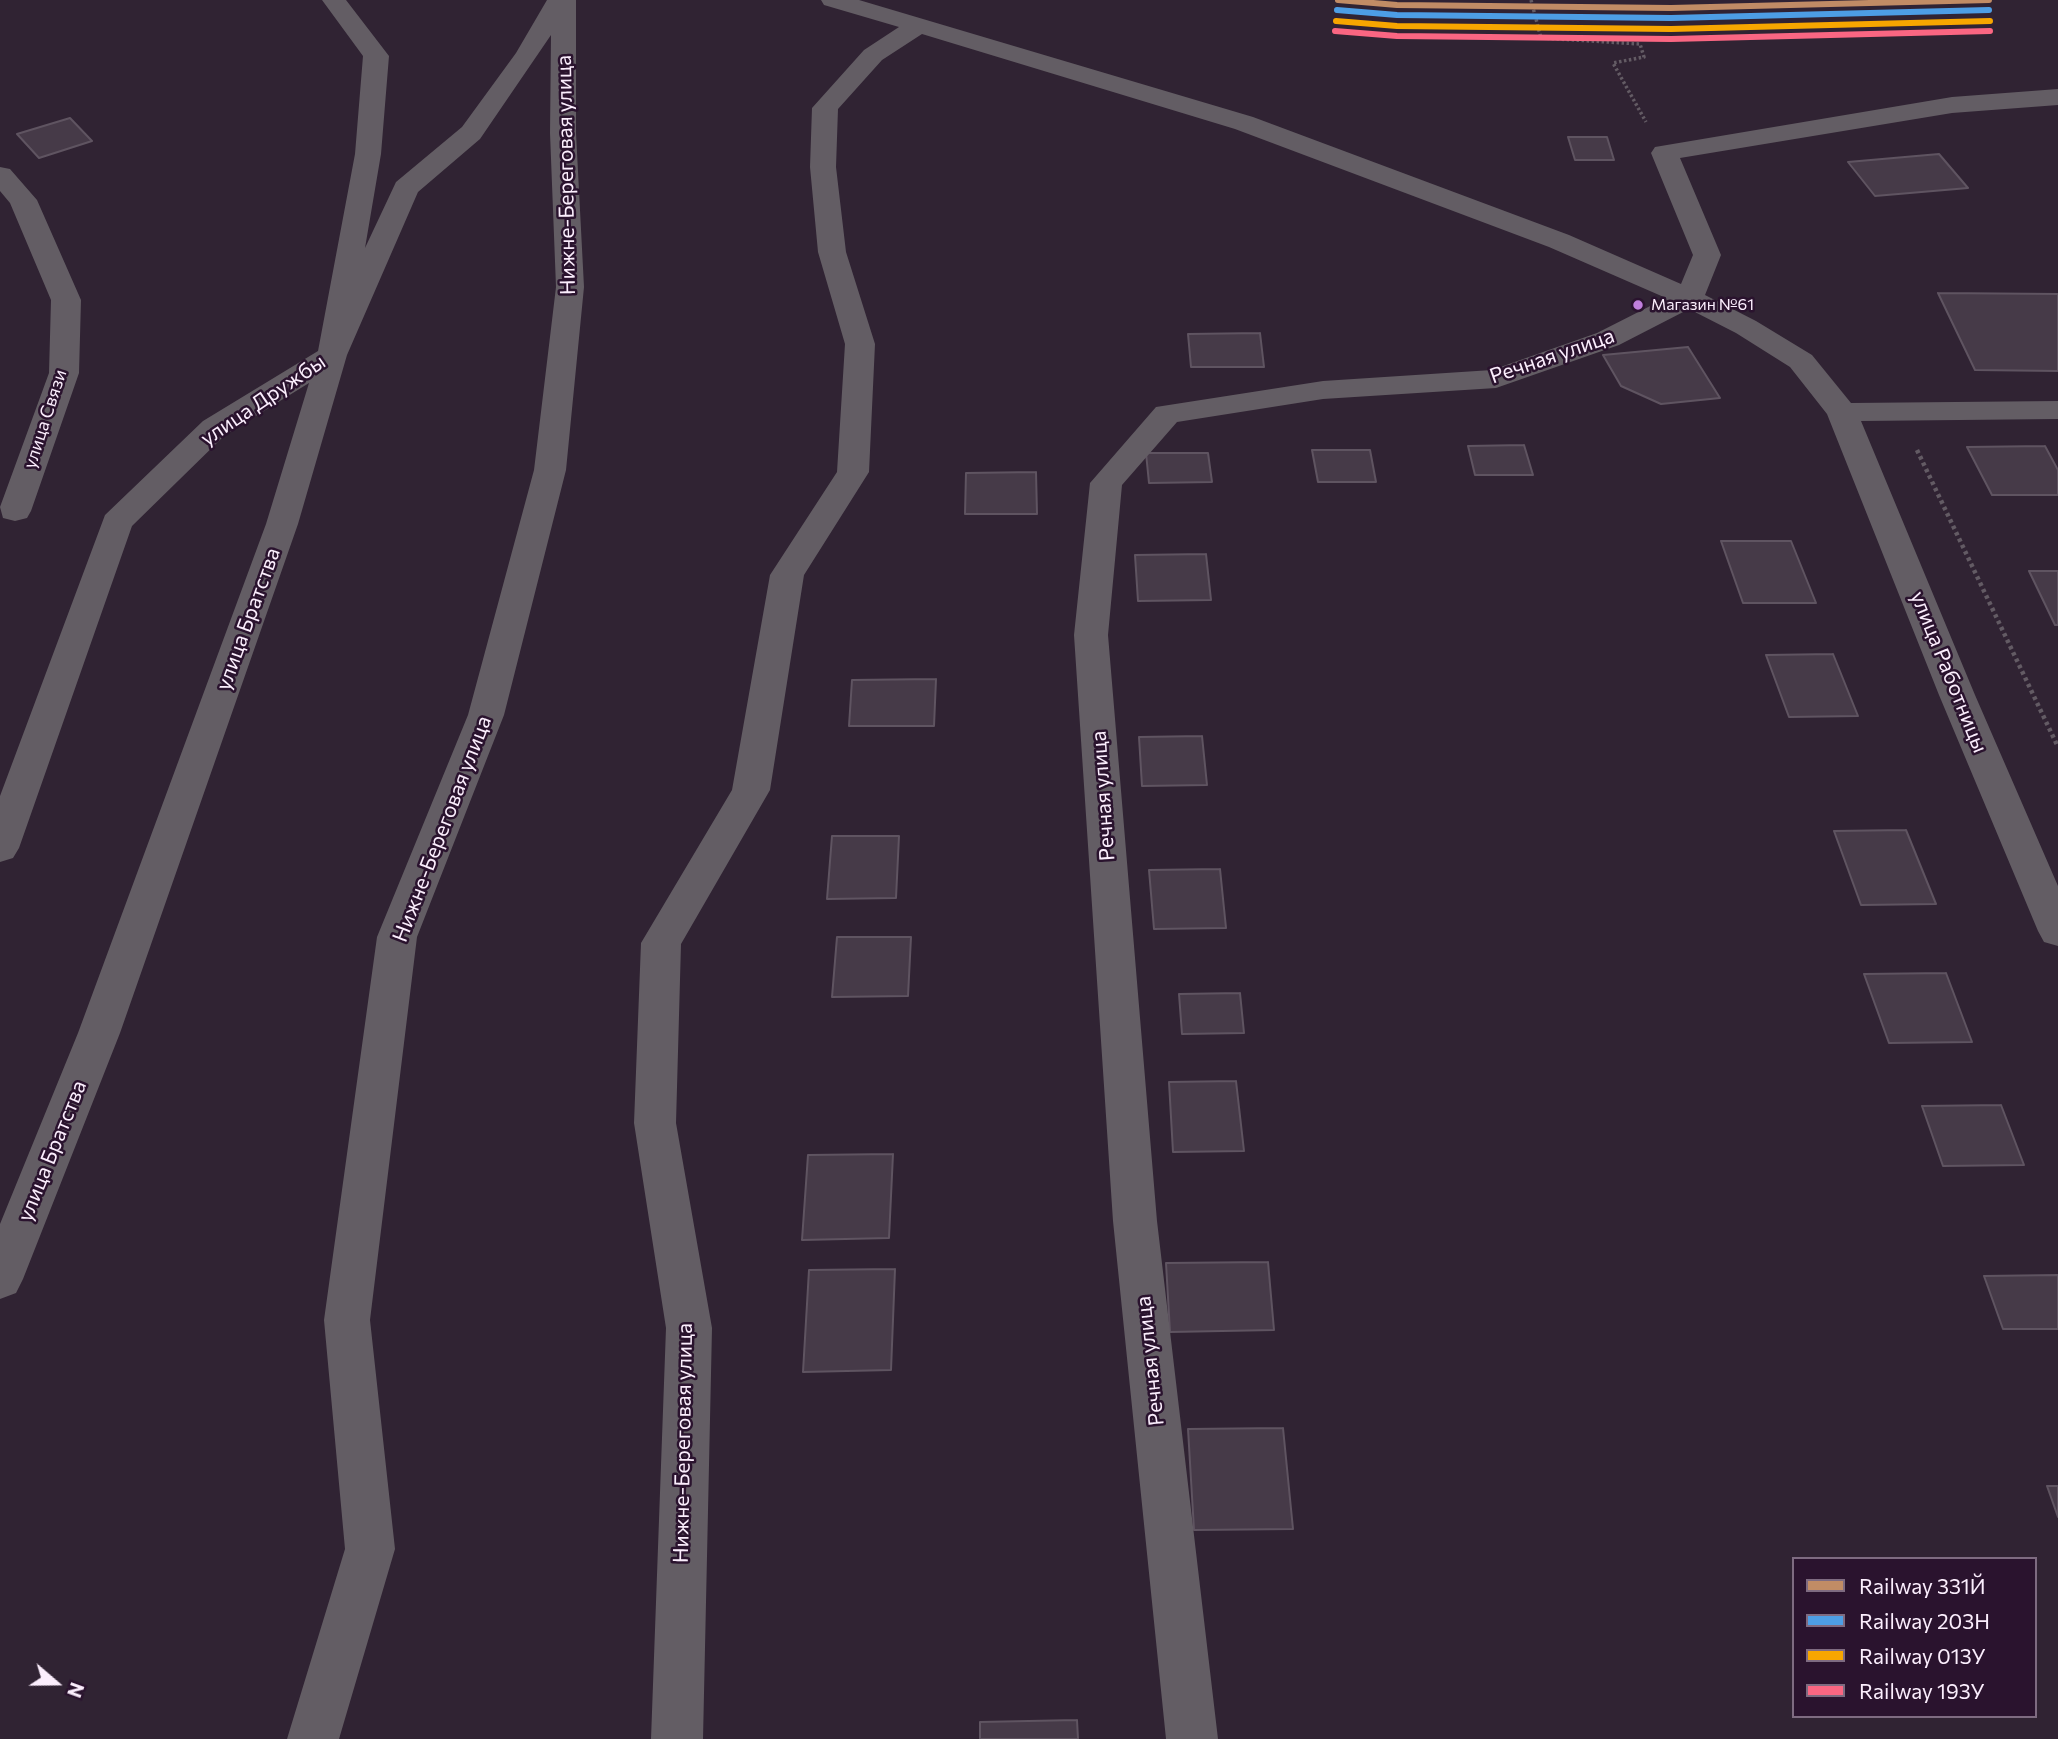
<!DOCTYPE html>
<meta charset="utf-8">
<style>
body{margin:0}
#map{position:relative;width:2058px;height:1739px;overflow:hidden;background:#302333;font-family:Commissioner,sans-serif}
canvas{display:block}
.legend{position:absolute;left:1792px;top:1557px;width:245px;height:161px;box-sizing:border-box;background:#2a132e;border:2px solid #7e6b81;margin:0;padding:9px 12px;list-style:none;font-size:21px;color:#fbeefd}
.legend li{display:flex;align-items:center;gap:14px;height:35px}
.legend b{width:35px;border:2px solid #7e6b81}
.north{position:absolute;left:21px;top:1648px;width:70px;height:70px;-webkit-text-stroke:5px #2a132e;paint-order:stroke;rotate:110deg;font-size:19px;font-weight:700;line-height:28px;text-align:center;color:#fbeefd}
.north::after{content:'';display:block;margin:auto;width:24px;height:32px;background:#fbeefd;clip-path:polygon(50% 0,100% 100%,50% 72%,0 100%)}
</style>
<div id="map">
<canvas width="2058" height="1739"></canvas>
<ul class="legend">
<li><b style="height:9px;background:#c18c65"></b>Railway 331Й</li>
<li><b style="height:9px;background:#4d9ee5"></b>Railway 203Н</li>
<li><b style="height:9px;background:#f7a600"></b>Railway 013У</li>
<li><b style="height:9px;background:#fa6682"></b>Railway 193У</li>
</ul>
<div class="north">N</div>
</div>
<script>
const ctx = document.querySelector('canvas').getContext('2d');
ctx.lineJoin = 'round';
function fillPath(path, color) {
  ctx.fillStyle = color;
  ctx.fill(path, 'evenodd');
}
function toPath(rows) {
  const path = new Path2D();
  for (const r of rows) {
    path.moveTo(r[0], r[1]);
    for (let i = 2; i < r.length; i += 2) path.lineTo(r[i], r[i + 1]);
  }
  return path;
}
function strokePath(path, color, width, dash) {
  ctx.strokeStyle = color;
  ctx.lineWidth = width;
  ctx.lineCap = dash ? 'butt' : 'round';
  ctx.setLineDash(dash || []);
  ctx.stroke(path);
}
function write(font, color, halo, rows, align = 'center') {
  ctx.font = font + ' Commissioner,sans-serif';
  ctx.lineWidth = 5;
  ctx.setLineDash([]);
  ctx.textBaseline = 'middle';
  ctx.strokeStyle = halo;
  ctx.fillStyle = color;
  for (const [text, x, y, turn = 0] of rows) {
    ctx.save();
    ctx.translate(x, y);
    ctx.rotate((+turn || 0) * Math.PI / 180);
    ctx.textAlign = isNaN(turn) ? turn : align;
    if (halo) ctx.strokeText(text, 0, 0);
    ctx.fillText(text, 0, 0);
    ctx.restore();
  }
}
const building = toPath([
 [70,118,92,141,39,158,17,134,70,118],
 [1568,137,1607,137,1614,160,1575,160,1568,137],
 [1939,154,1968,188,1875,196,1848,162,1939,154],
 [1938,293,2058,294,2058,371,1975,370,1938,293],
 [1260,333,1264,367,1191,367,1188,334,1260,333],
 [1688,347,1720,398,1661,404,1621,386,1603,355,1688,347],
 [1524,445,1533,475,1475,475,1468,446,1524,445],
 [2045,446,2058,470,2058,495,1992,495,1967,447,2045,446],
 [1312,450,1370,450,1376,482,1318,482,1312,450],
 [1146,453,1208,453,1212,482,1149,483,1146,453],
 [1036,472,1037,514,965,514,966,473,1036,472],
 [1721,541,1791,541,1816,603,1743,603,1721,541],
 [1206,554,1211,600,1138,601,1135,555,1206,554],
 [2029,571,2058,571,2058,625,2055,625,2029,571],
 [1833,654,1858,716,1789,717,1766,655,1833,654],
 [936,679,934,726,849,726,852,680,936,679],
 [1202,736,1207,785,1142,786,1139,737,1202,736],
 [1906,830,1936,904,1861,905,1834,831,1906,830],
 [832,836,899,836,896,898,827,899,832,836],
 [1220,869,1226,928,1154,929,1149,870,1220,869],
 [837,937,911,937,908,996,832,997,837,937],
 [1946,973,1972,1042,1889,1043,1864,974,1946,973],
 [1240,993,1244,1033,1182,1034,1179,994,1240,993],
 [1236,1081,1244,1151,1173,1152,1169,1082,1236,1081],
 [2001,1105,2024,1165,1943,1166,1922,1106,2001,1105],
 [893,1154,889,1238,802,1240,808,1155,893,1154],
 [1268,1262,1274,1330,1170,1332,1166,1263,1268,1262],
 [895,1269,891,1370,803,1372,809,1270,895,1269],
 [2058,1275,2058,1329,2003,1329,1984,1276,2058,1275],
 [1283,1428,1293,1529,1194,1530,1188,1429,1283,1428],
 [2047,1486,2058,1486,2058,1517,2047,1486],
 [1077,1720,1078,1739,980,1739,980,1722,1077,1720]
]);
fillPath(building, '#463a48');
strokePath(building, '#5f5461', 2);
strokePath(toPath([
 [1531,0,1541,38,1640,44,1644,57,1613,63,1646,122]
]), '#635b64', 3.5, [2.5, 2.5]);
strokePath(toPath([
 [1917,450,2058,747]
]), '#635b64', 4.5, [3.5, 3.5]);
fillPath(toPath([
 [322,0,346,0,389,56,381,154,365,248,396,182,462,127,516,53,547,0,576,0,576,133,584,287,566,470,504,715,417,937,370,1320,395,1549,339,1739,287,1739,345,1549,324,1320,377,937,468,715,534,470,556,287,550,133,551,35,480,139,418,192,347,355,298,524,120,1033,23,1279,16,1293,0,1299,0,1224,78,1033,266,524,309,383,225,435,132,526,19,848,13,858,0,862,0,796,105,515,203,421,318,351,355,154,363,56,322,0],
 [821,0,859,0,1253,117,1569,235,1681,284,1693,255,1651,153,1655,147,1952,97,2058,89,2058,105,1952,113,1680,158,1721,255,1705,295,1756,321,1812,355,1851,403,2058,401,2058,419,1861,421,1975,695,2058,886,2058,946,2044,942,2038,931,1939,695,1827,414,1790,367,1736,333,1689,309,1619,345,1496,388,1323,399,1177,422,1122,485,1108,635,1157,1221,1218,1739,1166,1739,1113,1221,1074,635,1090,483,1156,407,1323,381,1492,370,1597,333,1666,298,1549,247,1235,129,922,34,882,60,838,109,836,167,846,252,875,344,869,472,804,575,770,790,681,944,676,1123,712,1328,703,1739,651,1739,666,1328,634,1123,641,943,732,790,770,575,837,472,845,344,818,252,810,167,812,108,864,50,899,27,824,5,821,0],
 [0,167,10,169,37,200,81,300,79,373,31,511,27,518,15,521,3,518,0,507,49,373,51,300,10,203,0,191,0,167]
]), '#635d64');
strokePath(toPath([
 [1338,0,1397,5,1671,8,1989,0]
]), '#c18c65', 6);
strokePath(toPath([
 [1337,10,1397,15,1671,18,1989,10]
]), '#4d9ee5', 6);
strokePath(toPath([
 [1336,21,1397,26,1671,29,1990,21]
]), '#f7a600', 6);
strokePath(toPath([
 [1335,31,1397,36,1671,39,1990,31]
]), '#fa6682', 6);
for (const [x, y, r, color] of [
 [1638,305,6,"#c07fdc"]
]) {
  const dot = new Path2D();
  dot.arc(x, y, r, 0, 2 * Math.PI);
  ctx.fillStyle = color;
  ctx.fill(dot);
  strokePath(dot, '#2a132e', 2.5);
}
write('16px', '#fbeefd', '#2a132e', [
 ["Магазин №61",1651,305]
], 'left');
write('18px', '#fbeefd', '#2a132e', [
 ["улица Связи",45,419,-72]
]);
write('21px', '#fbeefd', '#2a132e', [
 ["Нижне-Береговая улица",566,175,-91],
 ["Речная улица",1552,356,-19],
 ["улица Дружбы",263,400,-34],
 ["улица Братства",248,619,-70],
 ["улица Работницы",1949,672,68],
 ["Речная улица",1103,796,-94],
 ["Нижне-Береговая улица",442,829,-69],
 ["улица Братства",52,1151,-68],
 ["Речная улица",1150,1361,-96],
 ["Нижне-Береговая улица",683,1443,-89]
]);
</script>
